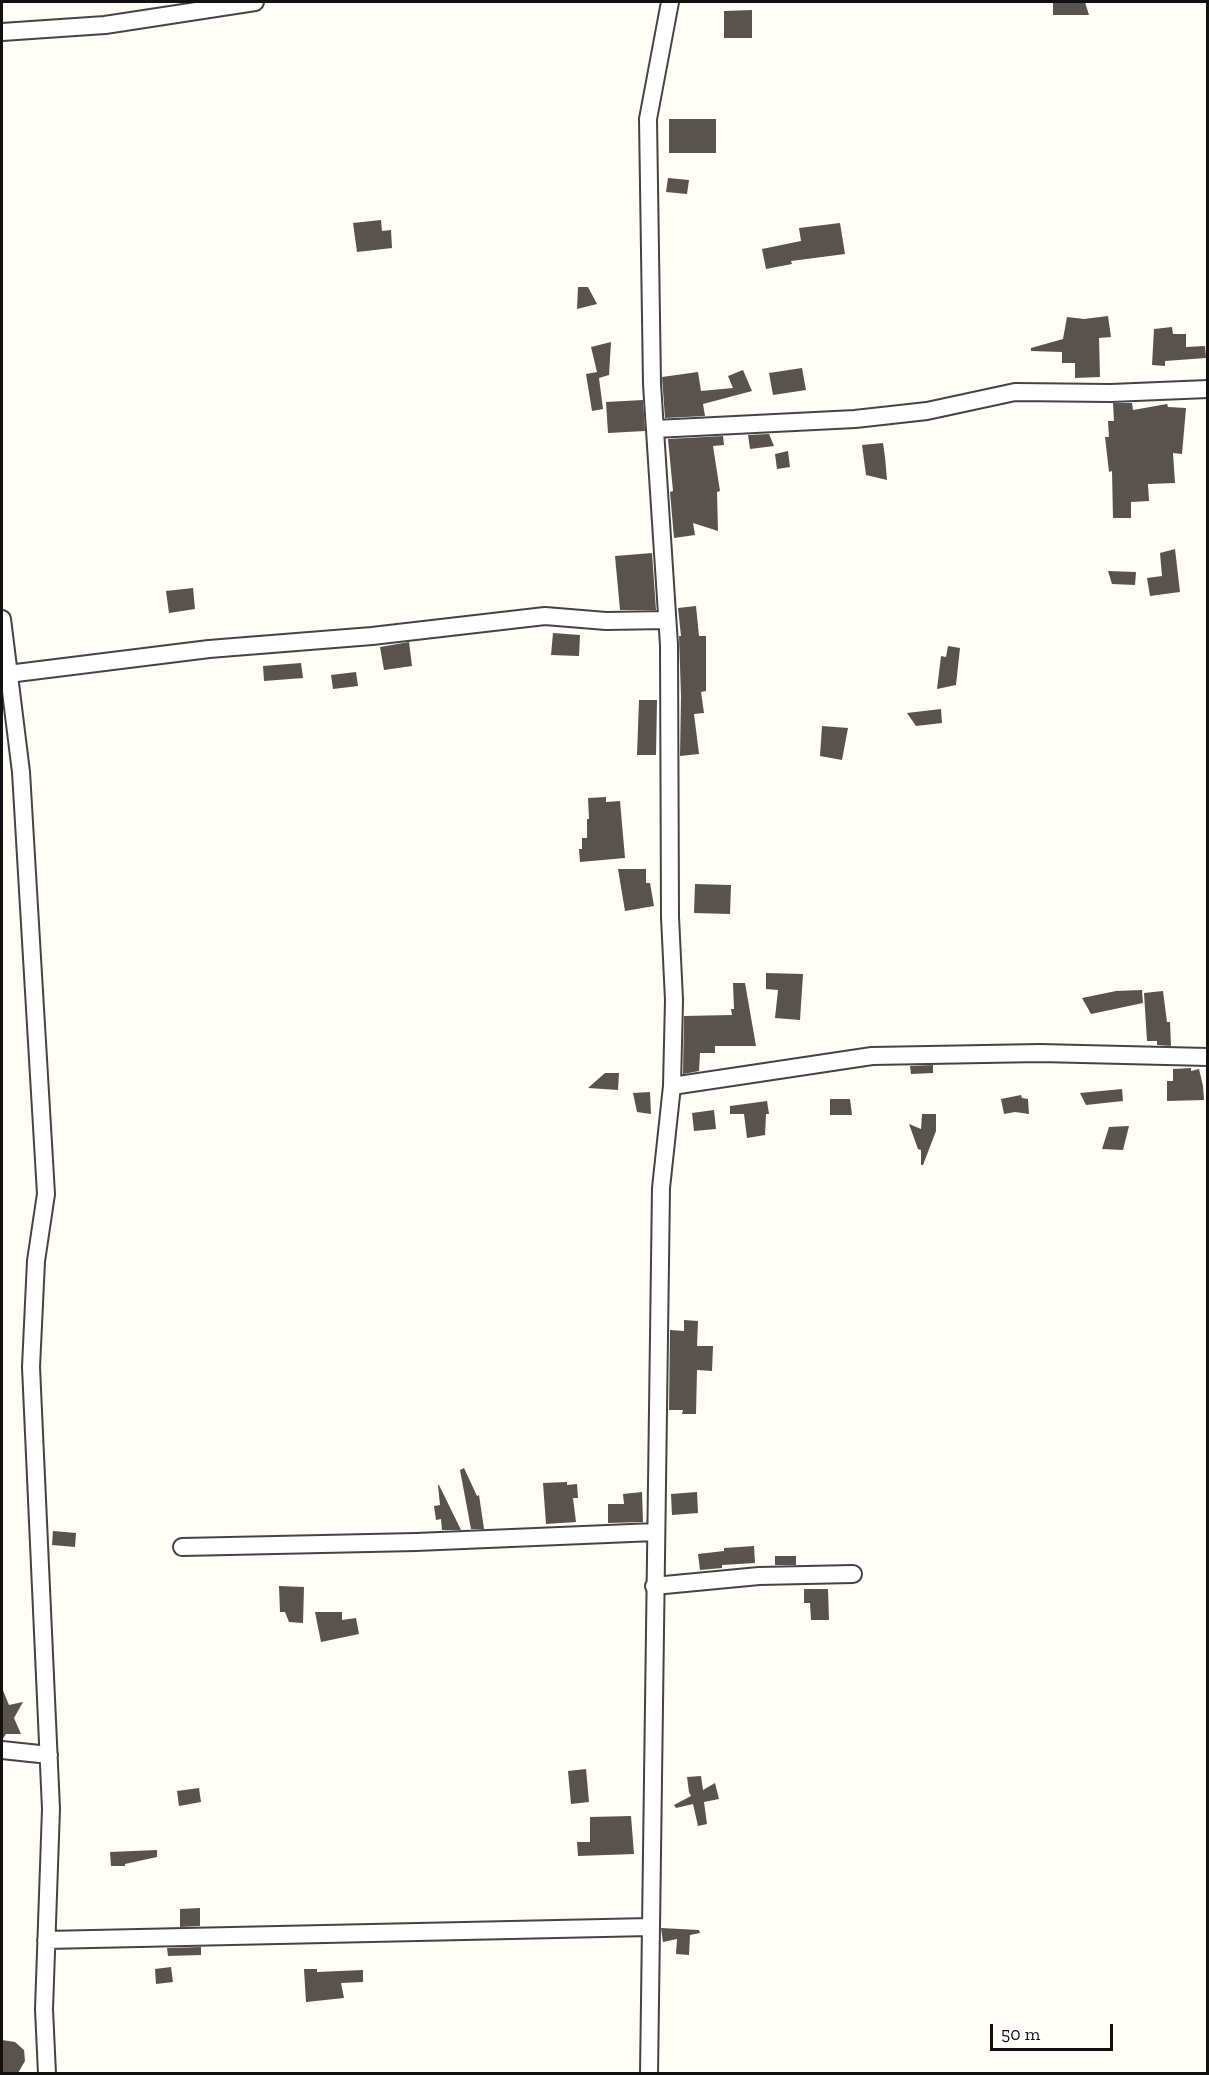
<!DOCTYPE html>
<style>
body{margin:0}
#map{position:relative;width:1209px;height:2075px;overflow:hidden;background:#fffdf5;font-family:"Zilla Slab",serif}
canvas{display:block}
.frame{position:absolute;inset:0;border:3px solid #111;pointer-events:none}
.scale{position:absolute;left:990px;top:2024px;width:123px;height:27px;box-sizing:border-box;border:3px solid #111;border-top:0;padding-left:8px;font-size:18px;line-height:21px;white-space:nowrap;color:#111;-webkit-text-stroke:4px #fff;paint-order:stroke}
</style>
<div id="map">
<canvas width="1209" height="2075"></canvas>
<div class="frame"></div>
<div class="scale">50 m</div>
</div>
<script>
const ctx = document.querySelector('canvas').getContext('2d');
ctx.lineJoin = 'round';
function paint(path, color) {
  ctx.fillStyle = color;
  ctx.fill(path, 'evenodd');
}
function shape(rows) {
  const path = new Path2D();
  for (const r of rows) {
    path.moveTo(r[0], r[1]);
    for (let i = 2; i < r.length; i += 2) path.lineTo(r[i], r[i + 1]);
  }
  return path;
}
function stroke(path, color, width, dash) {
  ctx.strokeStyle = color;
  ctx.lineWidth = width;
  ctx.lineCap = dash ? 'butt' : 'round';
  ctx.setLineDash(dash || []);
  ctx.stroke(path);
}
const building = shape([
 [1053,2,1085,2,1089,15,1053,15],
 [752,10,752,38,724,38,724,11],
 [669,119,716,119,716,153,669,153],
 [668,178,689,180,687,194,666,192],
 [381,220,382,231,391,230,392,248,357,252,353,223],
 [840,223,845,254,791,261,792,264,766,269,762,249,801,241,799,228],
 [578,287,588,287,597,304,577,309],
 [1108,316,1111,337,1099,338,1100,377,1075,378,1075,363,1062,363,1062,352,1031,351,1031,348,1063,339,1067,317,1084,319],
 [1172,327,1173,334,1186,334,1186,347,1205,346,1206,358,1165,361,1165,366,1152,365,1154,329],
 [611,342,609,375,599,378,603,409,592,411,586,374,597,372,591,347],
 [802,368,806,390,773,395,769,373],
 [743,370,752,391,703,404,705,416,665,418,662,377,698,372,701,391,733,388,728,376],
 [643,400,645,431,608,433,606,402],
 [1113,403,1132,403,1133,410,1167,404,1168,407,1186,408,1182,454,1173,453,1175,483,1148,484,1149,501,1131,502,1131,518,1113,518,1112,471,1109,472,1105,437,1109,437,1108,421,1114,421],
 [769,434,774,446,750,449,748,435],
 [723,436,724,445,713,446,720,491,717,492,718,531,693,523,695,535,674,538,670,492,673,491,668,439],
 [883,443,885,457,887,480,866,475,862,445],
 [788,451,790,467,777,469,775,454],
 [1175,549,1180,592,1150,596,1147,578,1162,576,1160,553],
 [652,553,656,610,620,610,615,556],
 [1108,571,1136,572,1135,585,1112,584],
 [193,588,195,609,169,613,166,591],
 [696,606,699,636,706,636,706,691,701,692,704,713,694,714,699,754,680,756,681,696,679,636,681,636,678,608],
 [553,633,580,635,579,656,551,655],
 [409,642,412,666,384,670,380,647],
 [948,646,960,648,956,685,937,689,941,656,946,657],
 [301,663,303,678,264,681,263,666],
 [356,672,358,686,333,689,331,675],
 [639,700,657,700,656,755,637,755],
 [941,709,942,723,916,726,907,713],
 [822,726,848,728,842,760,820,756],
 [606,797,606,802,620,801,625,858,580,862,579,849,582,849,582,838,587,838,587,819,589,819,588,798],
 [618,869,646,869,646,883,650,883,654,906,625,911],
 [695,884,731,885,730,914,694,913],
 [766,973,803,974,800,1020,775,1018,778,990,766,989],
 [733,983,745,983,756,1046,715,1046,715,1053,700,1053,699,1071,683,1074,684,1016,732,1015,731,1009,734,1009],
 [1142,990,1143,1003,1091,1014,1082,998,1116,991],
 [1163,991,1167,1022,1170,1022,1171,1046,1157,1045,1157,1041,1147,1041,1144,993],
 [933,1065,933,1073,911,1074,910,1066],
 [1191,1068,1191,1071,1199,1069,1203,1086,1204,1100,1167,1101,1167,1081,1173,1081,1173,1069],
 [605,1073,619,1073,618,1090,588,1088],
 [1122,1089,1123,1101,1086,1105,1080,1093],
 [650,1092,651,1114,637,1112,633,1093],
 [1021,1095,1022,1098,1028,1099,1029,1114,1015,1112,1004,1114,1001,1099],
 [830,1099,850,1099,852,1115,830,1115],
 [767,1101,769,1114,766,1114,765,1135,747,1138,744,1114,730,1114,730,1106],
 [714,1110,716,1129,694,1131,692,1113],
 [922,1114,936,1114,936,1131,923,1165,921,1165,921,1150,918,1149,909,1124,921,1129],
 [1129,1126,1123,1150,1102,1149,1109,1127],
 [684,1320,698,1321,697,1346,713,1346,712,1371,697,1370,696,1414,682,1414,683,1410,669,1410,670,1330,684,1331],
 [464,1468,477,1496,479,1495,484,1529,471,1529,460,1470],
 [567,1482,567,1485,577,1484,578,1498,573,1498,576,1522,546,1524,543,1483],
 [438,1485,439,1485,461,1530,442,1530,441,1519,436,1520,434,1506,440,1505],
 [642,1492,643,1522,608,1523,608,1504,624,1504,623,1494],
 [697,1492,698,1513,672,1515,671,1494],
 [53,1531,76,1533,75,1547,52,1545],
 [754,1546,755,1563,722,1565,722,1568,700,1570,698,1554,724,1551,724,1548],
 [775,1556,796,1556,796,1565,775,1565],
 [279,1586,304,1587,303,1623,289,1622,285,1612,280,1612],
 [804,1589,828,1589,829,1620,811,1620,810,1603,804,1603],
 [315,1612,342,1612,342,1620,356,1618,359,1634,321,1642],
 [2,1688,9,1705,23,1702,14,1718,21,1734,6,1734,2,1740],
 [586,1769,589,1802,571,1804,568,1771],
 [701,1776,703,1790,715,1783,719,1799,704,1802,707,1824,698,1826,693,1804,676,1808,674,1805,691,1796,689,1792,687,1777],
 [199,1788,201,1802,179,1806,177,1791],
 [631,1816,634,1854,578,1856,577,1842,590,1842,590,1817],
 [157,1850,157,1857,125,1864,125,1866,111,1866,110,1852],
 [200,1908,200,1926,180,1927,180,1909],
 [661,1928,699,1930,700,1933,690,1935,689,1955,676,1954,677,1939,663,1942],
 [201,1947,201,1955,168,1956,167,1948],
 [171,1967,173,1982,156,1984,155,1969],
 [304,1969,317,1969,317,1972,363,1970,363,1982,341,1983,344,1998,306,2002],
 [2,2040,15,2042,24,2050,25,2061,18,2073,2,2073]
]);
const minor = shape([
 [2,32,105,25,255,2],
 [655,429,855,419,927,411,1015,392,1111,393,1208,389],
 [2,619,21,772,46,1194,36,1261,31,1367,51,1809,44,2009,47,2074],
 [8,674,209,649,372,636,545,616,606,621,667,620],
 [672,1086,872,1056,1040,1053,1208,1057],
 [182,1547,416,1542,655,1532],
 [654,1586,759,1576,853,1574],
 [2,1750,49,1755],
 [46,1940,650,1927],
 [649,2074,661,1188,672,1086,674,1000,670,917,669,645,652,384,648,119,670,2]
]);
paint(building, '#5a524d');
stroke(minor, '#444', 20);
stroke(minor, '#fff', 16);
</script>
